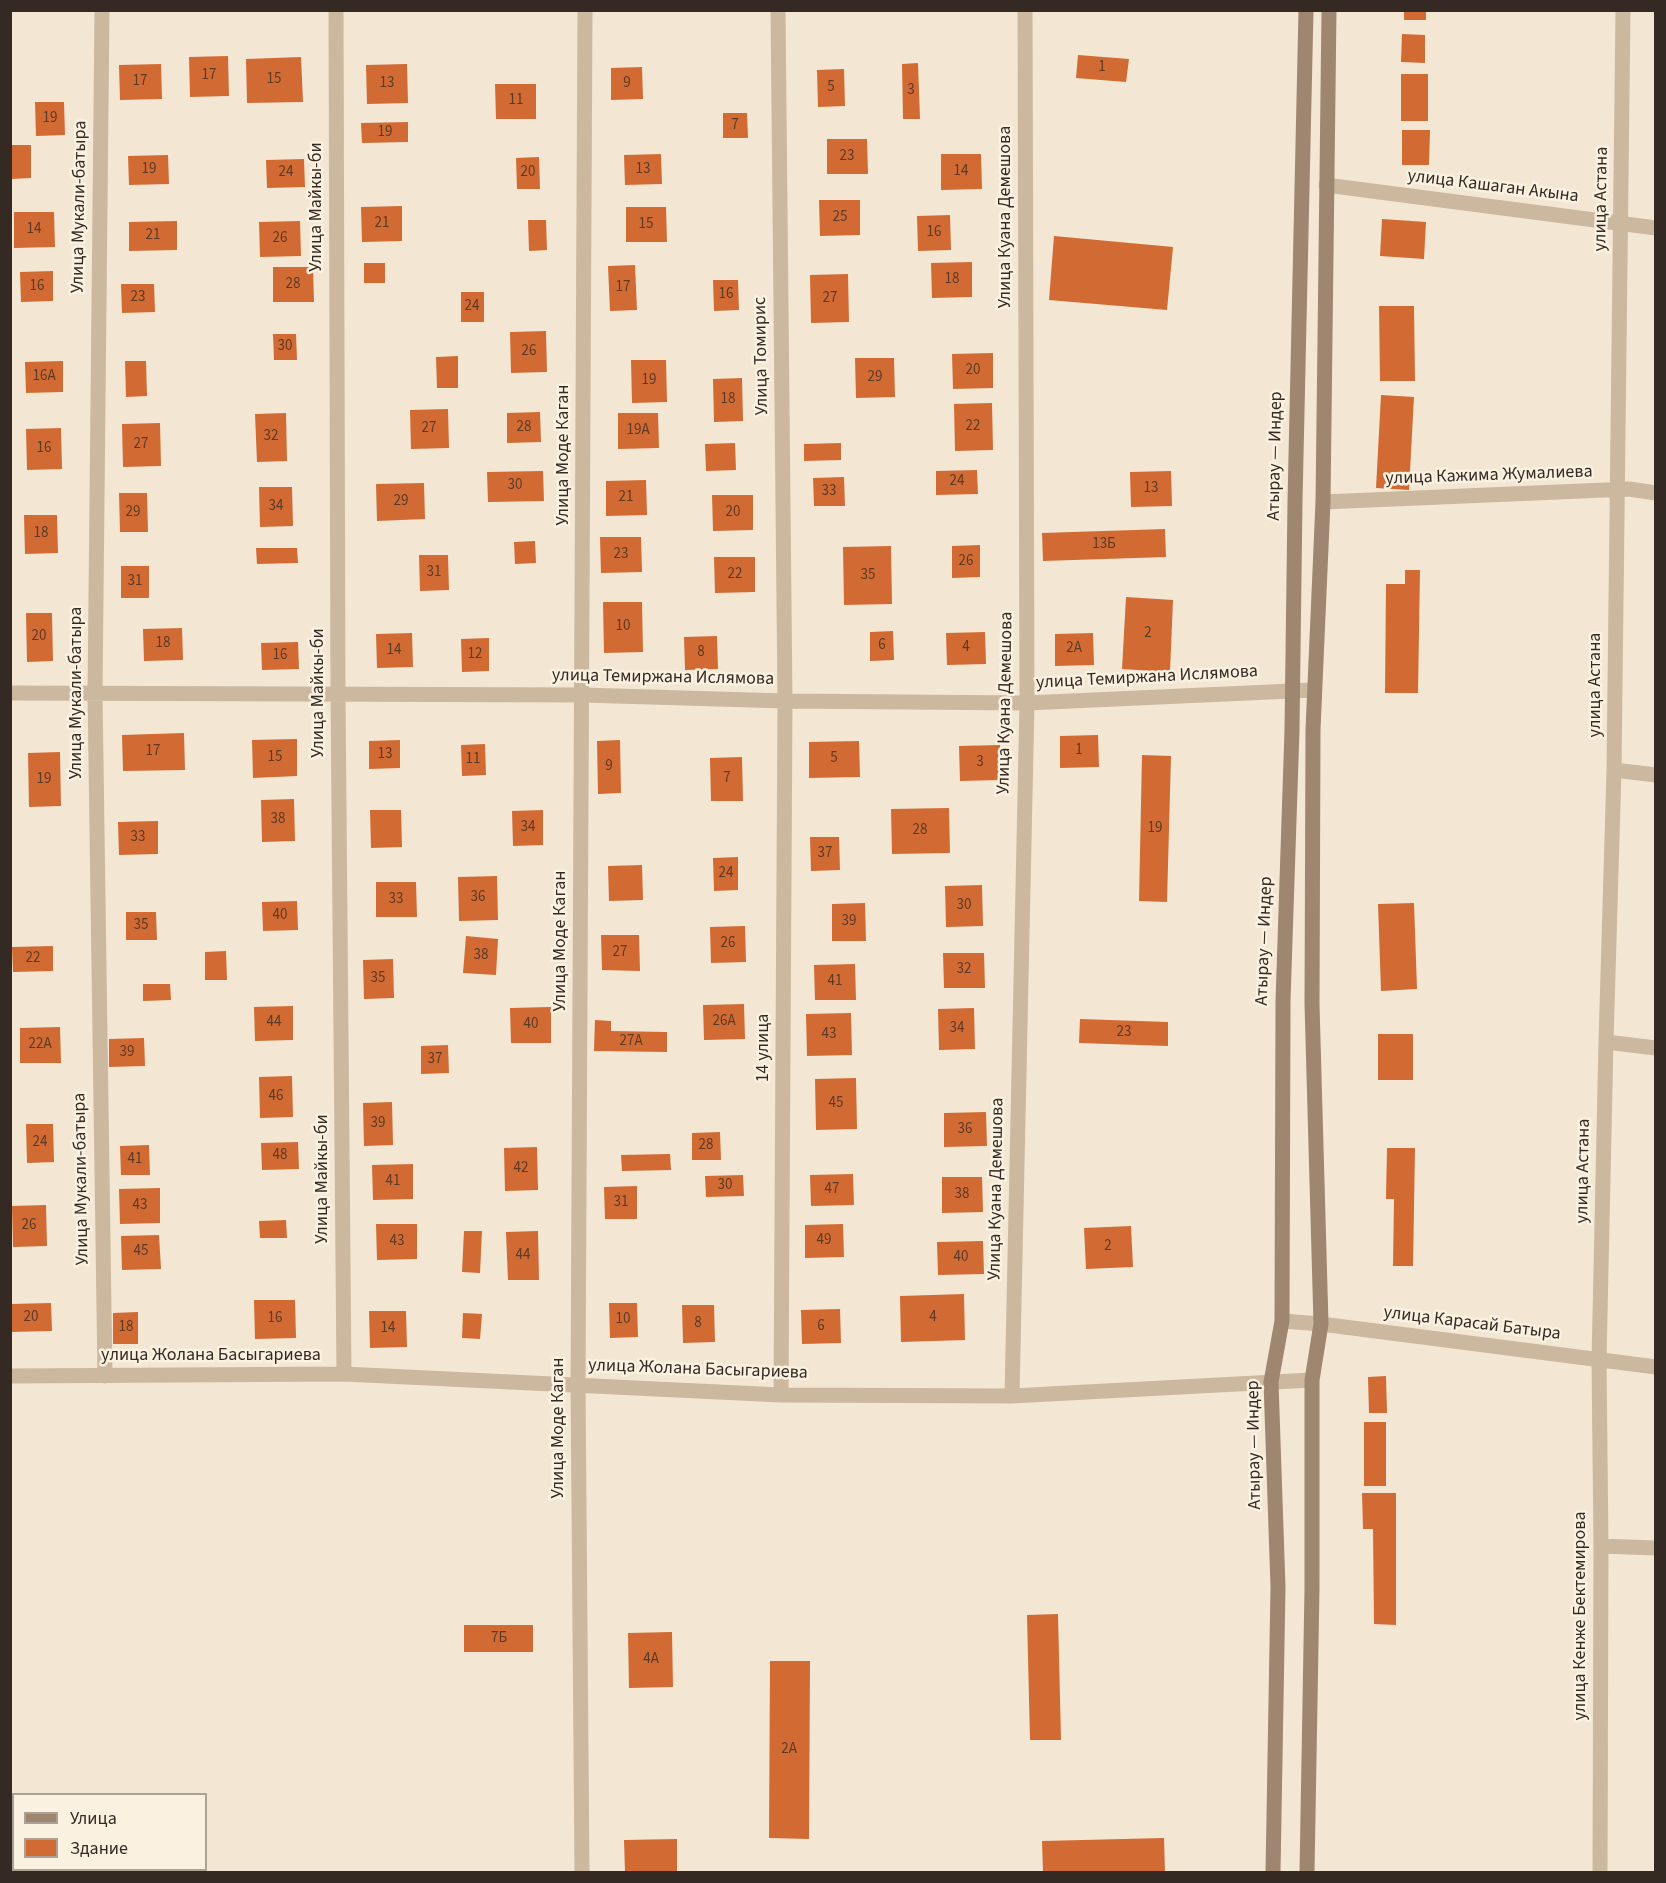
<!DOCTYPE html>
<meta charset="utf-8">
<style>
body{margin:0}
#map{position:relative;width:1666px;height:1883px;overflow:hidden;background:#f3e7d4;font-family:"Source Sans 3",sans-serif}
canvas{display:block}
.frame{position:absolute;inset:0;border:12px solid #342a23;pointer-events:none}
.legend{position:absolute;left:12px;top:1793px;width:195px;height:78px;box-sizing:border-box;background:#faf1e0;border:2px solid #aba194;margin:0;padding:8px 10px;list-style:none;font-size:18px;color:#342a23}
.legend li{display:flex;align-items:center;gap:12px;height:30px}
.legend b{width:30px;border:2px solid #aba194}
</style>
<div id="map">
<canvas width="1666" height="1883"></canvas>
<div class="frame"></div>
<ul class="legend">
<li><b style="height:8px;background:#9f8671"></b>Улица</li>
<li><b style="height:16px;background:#d26a33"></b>Здание</li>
</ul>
</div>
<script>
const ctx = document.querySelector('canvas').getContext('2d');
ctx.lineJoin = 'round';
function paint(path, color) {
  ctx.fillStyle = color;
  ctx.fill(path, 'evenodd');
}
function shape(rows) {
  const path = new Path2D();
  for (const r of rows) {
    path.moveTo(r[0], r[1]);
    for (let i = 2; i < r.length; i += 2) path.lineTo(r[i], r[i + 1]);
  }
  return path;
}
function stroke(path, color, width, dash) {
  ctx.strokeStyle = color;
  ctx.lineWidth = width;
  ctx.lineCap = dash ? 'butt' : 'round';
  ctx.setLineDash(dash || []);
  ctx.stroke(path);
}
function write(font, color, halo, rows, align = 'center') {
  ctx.font = font + ' "Source Sans 3",sans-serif';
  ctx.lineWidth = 5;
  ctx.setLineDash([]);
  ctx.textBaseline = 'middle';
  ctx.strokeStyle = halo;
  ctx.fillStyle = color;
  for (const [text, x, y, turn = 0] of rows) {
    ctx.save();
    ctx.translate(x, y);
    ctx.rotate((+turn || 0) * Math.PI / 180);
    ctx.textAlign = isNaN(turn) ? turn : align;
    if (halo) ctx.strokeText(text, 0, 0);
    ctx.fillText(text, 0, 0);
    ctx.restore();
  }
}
const building = shape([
 [1404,10,1426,10,1426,20,1404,20],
 [1402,34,1425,35,1425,63,1401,62],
 [1078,55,1129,59,1126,82,1076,78],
 [228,56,229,96,190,97,189,57],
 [301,57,303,102,247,103,246,59],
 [918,63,920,119,903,119,902,64],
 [161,64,162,99,120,100,119,65],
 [407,64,408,103,367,104,366,65],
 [642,67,643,99,611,100,611,68],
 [844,69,845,106,818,107,817,70],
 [1401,74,1428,74,1428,121,1401,121],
 [495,84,536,84,536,119,496,119],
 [35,102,64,102,65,135,36,136],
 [723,113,747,113,748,138,723,138],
 [408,122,408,142,362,143,361,123],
 [1402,130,1430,130,1429,165,1402,165],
 [827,139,867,139,868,174,827,174],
 [10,145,31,145,31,178,10,179],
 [661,154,662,184,625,185,624,155],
 [941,154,981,154,982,189,941,190],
 [168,155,169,184,129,185,128,156],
 [539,157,540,189,517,189,516,158],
 [304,159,305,187,267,188,266,160],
 [819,200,860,200,860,235,820,236],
 [402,206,402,241,362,242,361,207],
 [626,207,666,207,667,242,626,242],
 [14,212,54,212,55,247,14,248],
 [950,215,951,250,918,251,917,216],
 [1382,219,1426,222,1424,259,1380,256],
 [528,220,546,220,547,250,529,251],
 [177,221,177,250,129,251,129,222],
 [300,221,301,256,260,257,259,222],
 [1054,236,1173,247,1167,310,1049,300],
 [972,262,972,297,932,298,931,263],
 [364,263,385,263,385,283,364,283],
 [635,265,637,310,610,311,608,266],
 [273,267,313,267,314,302,273,302],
 [53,271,53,301,21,302,20,272],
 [848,274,849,322,811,323,810,275],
 [713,280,738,280,739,310,714,311],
 [121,284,154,284,155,312,122,313],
 [461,292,484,292,484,322,461,322],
 [1379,306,1414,306,1415,381,1380,381],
 [546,331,547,372,511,373,510,332],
 [273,334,296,334,297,360,274,360],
 [993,353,993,388,953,389,952,354],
 [458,356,458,388,437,388,436,357],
 [855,358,894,358,895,397,856,398],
 [631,360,666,360,667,402,632,403],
 [63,361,63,392,26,393,25,362],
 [125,361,146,361,147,396,126,397],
 [742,378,743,421,714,422,713,379],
 [1381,395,1414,397,1409,490,1376,488],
 [992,403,993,450,955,451,954,404],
 [448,409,449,448,411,449,410,410],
 [540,412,541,442,507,443,507,413],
 [286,413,287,461,257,462,255,414],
 [618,413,658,413,659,448,618,449],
 [160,423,161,466,123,467,122,424],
 [61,428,62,469,27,470,26,429],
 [735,443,736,470,706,471,705,444],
 [841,443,841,460,804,461,804,444],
 [977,470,978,494,936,495,936,471],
 [543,471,544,501,488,502,487,472],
 [1171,471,1172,506,1131,507,1130,472],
 [844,477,845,506,814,506,813,478],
 [646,480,647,515,606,516,606,481],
 [424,483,425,519,377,521,376,484],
 [259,487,292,487,293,526,260,527],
 [119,493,147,493,148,532,120,532],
 [712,495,753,495,753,530,713,531],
 [24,515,57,515,58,553,25,554],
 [1165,529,1166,557,1043,561,1042,533],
 [600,537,641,537,642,572,601,573],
 [535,541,536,563,515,564,514,542],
 [980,545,980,577,952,578,952,546],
 [891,546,892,604,844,605,843,547],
 [256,548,297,548,298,563,257,564],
 [419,555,448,555,449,590,420,591],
 [714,557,755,557,755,592,715,593],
 [121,566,149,566,149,598,121,598],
 [1405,570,1420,570,1418,693,1385,693,1386,584,1405,584],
 [1126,597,1173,600,1170,672,1122,669],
 [603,602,642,602,643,652,604,653],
 [26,613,52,613,53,661,27,662],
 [182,628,183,660,144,661,143,629],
 [893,631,894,660,870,661,870,632],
 [985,632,986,664,947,665,946,633],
 [412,633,413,667,377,668,376,634],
 [1093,633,1094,665,1055,666,1055,634],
 [717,636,718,669,685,670,684,637],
 [489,638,489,671,462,672,461,639],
 [298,642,299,669,262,670,261,643],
 [184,733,185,770,123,771,122,735],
 [1098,735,1099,767,1060,768,1060,736],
 [297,739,297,776,253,778,252,740],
 [400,740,400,768,369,769,369,741],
 [620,740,621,793,598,794,597,741],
 [859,741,860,777,809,778,809,742],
 [485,744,486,775,462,776,461,745],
 [1000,745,1000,780,960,781,959,746],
 [60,752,61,806,29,807,28,753],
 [1142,755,1171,756,1167,902,1139,901],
 [742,757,743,801,711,801,710,758],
 [294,799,295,841,262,842,261,800],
 [949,808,950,853,892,854,891,809],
 [370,810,401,810,402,847,371,848],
 [543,810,543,845,513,846,512,811],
 [158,821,158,854,119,855,118,822],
 [810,837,839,837,840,870,811,871],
 [738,857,738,890,714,891,713,858],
 [642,865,643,900,609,901,608,866],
 [497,876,498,920,459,921,458,877],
 [376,882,416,882,417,917,376,917],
 [982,885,983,926,946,927,945,886],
 [297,901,298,930,263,931,262,902],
 [865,903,866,941,832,941,832,904],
 [1414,903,1417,989,1381,991,1378,904],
 [126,912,156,912,157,940,126,940],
 [745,926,746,962,711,963,710,927],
 [601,935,639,935,640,971,602,970],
 [466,936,498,939,496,975,463,973],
 [53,946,53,971,13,972,12,947],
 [226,951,227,980,205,980,205,952],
 [943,953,984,953,985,988,944,988],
 [393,959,394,998,364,999,363,960],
 [855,964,856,1000,815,1000,814,965],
 [143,984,170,984,171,1000,143,1001],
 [744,1004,745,1039,704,1040,703,1005],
 [293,1006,293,1040,255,1041,254,1007],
 [551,1007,551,1043,511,1043,510,1008],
 [974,1008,975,1049,939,1050,938,1009],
 [851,1013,852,1055,807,1056,806,1014],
 [1080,1019,1168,1022,1168,1046,1079,1043],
 [595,1020,611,1021,611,1031,667,1032,667,1052,594,1051],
 [60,1027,61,1063,20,1063,20,1028],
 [1378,1034,1413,1034,1413,1080,1378,1080],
 [144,1038,145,1066,109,1067,109,1039],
 [448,1045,449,1073,421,1074,421,1046],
 [292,1076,293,1117,260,1118,259,1077],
 [856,1078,857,1129,816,1130,815,1079],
 [392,1102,393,1145,364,1146,363,1103],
 [986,1112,987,1146,944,1147,944,1113],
 [26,1124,53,1124,54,1162,27,1163],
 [720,1132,721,1160,692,1160,692,1133],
 [298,1142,299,1169,262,1170,261,1143],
 [149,1145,150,1175,121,1175,120,1146],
 [537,1147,538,1190,505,1191,504,1148],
 [1387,1148,1415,1148,1413,1266,1393,1266,1394,1199,1386,1199],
 [670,1154,671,1170,622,1171,621,1155],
 [413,1164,413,1199,373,1200,372,1165],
 [853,1174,854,1205,811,1206,810,1175],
 [743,1175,744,1196,706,1197,705,1176],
 [942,1177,982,1177,983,1212,942,1213],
 [637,1186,637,1219,605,1219,604,1187],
 [160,1188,160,1223,120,1224,119,1189],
 [46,1205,47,1246,13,1247,12,1206],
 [286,1220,287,1238,260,1238,259,1221],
 [376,1224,417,1224,417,1259,377,1260],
 [843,1224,844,1257,805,1258,805,1225],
 [1131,1226,1133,1267,1086,1269,1084,1228],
 [464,1231,482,1231,480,1273,462,1272],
 [538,1231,539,1280,508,1280,506,1232],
 [159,1235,161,1269,122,1270,121,1236],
 [983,1241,984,1274,938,1275,937,1242],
 [964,1294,965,1340,901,1342,900,1296],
 [254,1300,295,1300,296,1338,255,1339],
 [51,1303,52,1331,10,1332,10,1304],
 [609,1303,637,1303,638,1337,610,1338],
 [682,1305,714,1305,715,1342,683,1343],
 [840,1309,841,1343,802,1344,801,1310],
 [369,1311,406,1311,407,1347,370,1348],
 [138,1312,138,1344,113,1344,113,1313],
 [463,1313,482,1314,480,1339,462,1338],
 [1386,1376,1387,1413,1369,1413,1368,1377],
 [1364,1422,1386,1422,1386,1486,1364,1486],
 [1362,1493,1396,1493,1396,1625,1374,1624,1373,1529,1363,1529],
 [1058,1614,1061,1740,1030,1740,1027,1615],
 [464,1625,533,1625,533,1652,464,1652],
 [672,1632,673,1687,629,1688,628,1633],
 [770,1661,810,1661,809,1839,769,1838],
 [1164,1838,1165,1872,1043,1872,1042,1841],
 [677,1839,677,1872,625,1872,624,1840]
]);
const minor = shape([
 [102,10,95,694,105,1376],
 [336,10,338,695,344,1374],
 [778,10,785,701,781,1395],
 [1326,185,1656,228],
 [1323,502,1629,489,1656,493],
 [10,693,582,695,785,701,1027,703,1314,690],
 [1614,770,1656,775],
 [1606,1042,1656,1048],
 [1282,1321,1321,1324,1656,1367],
 [10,1376,344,1374,781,1395,1012,1396,1312,1380],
 [1012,1396,1027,703,1025,10],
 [1601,1546,1656,1548],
 [582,1872,578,1385,585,10],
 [1600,1872,1601,1546,1599,1360,1606,1042,1614,770,1623,10]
]);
const secondary = shape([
 [1273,1872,1278,1587,1271,1382,1282,1321,1283,1001,1292,730,1295,501,1306,10],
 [1307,1872,1312,1588,1312,1380,1321,1324,1312,1004,1313,730,1323,502,1329,10]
]);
const numberNames = [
 ["1",1102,68],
 ["17",209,76],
 ["15",274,80],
 ["17",140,82],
 ["13",387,84],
 ["9",627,84],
 ["5",831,88],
 ["3",911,91],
 ["11",516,101],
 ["19",50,119],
 ["7",735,126],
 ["19",385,133],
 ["23",847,157],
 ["19",149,170],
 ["13",643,170],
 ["14",961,172],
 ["24",286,173],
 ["20",528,173],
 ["25",840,218],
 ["21",382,224],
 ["15",646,225],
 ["14",34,230],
 ["16",934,233],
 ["21",153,236],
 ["26",280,239],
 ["18",952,280],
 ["28",293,285],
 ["16",37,287],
 ["17",623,288],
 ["16",726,295],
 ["23",138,298],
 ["27",830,299],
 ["24",472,307],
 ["30",285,347],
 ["26",529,352],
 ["20",973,371],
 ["16А",44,377],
 ["29",875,378],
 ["19",649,381],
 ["18",728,400],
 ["22",973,427],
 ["28",524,428],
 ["27",429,429],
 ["19А",638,431],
 ["32",271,437],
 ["27",141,445],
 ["16",44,449],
 ["24",957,482],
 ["30",515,486],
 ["13",1151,489],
 ["33",829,492],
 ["21",626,498],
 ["29",401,502],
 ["34",276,507],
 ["29",133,513],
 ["20",733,513],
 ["18",41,534],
 ["13Б",1104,545],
 ["23",621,555],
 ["26",966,562],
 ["31",434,573],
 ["22",735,575],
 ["35",868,576],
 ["31",135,582],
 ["10",623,627],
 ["2",1148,634],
 ["20",39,637],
 ["18",163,644],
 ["6",882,646],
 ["4",966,648],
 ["2А",1074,649],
 ["14",394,651],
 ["8",701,653],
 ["12",475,655],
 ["16",280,656],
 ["1",1079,751],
 ["17",153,752],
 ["13",385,755],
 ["15",275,758],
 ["5",834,759],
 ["11",473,760],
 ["3",980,763],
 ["9",609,767],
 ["7",727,779],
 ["19",44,780],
 ["38",278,820],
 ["34",528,828],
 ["19",1155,829],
 ["28",920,831],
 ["33",138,838],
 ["37",825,854],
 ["24",726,874],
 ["36",478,898],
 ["33",396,900],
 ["30",964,906],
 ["40",280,916],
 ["39",849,922],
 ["35",141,926],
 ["26",728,944],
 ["27",620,953],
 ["38",481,956],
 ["22",33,959],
 ["32",964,970],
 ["35",378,979],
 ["41",835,982],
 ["26А",724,1022],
 ["44",274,1023],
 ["40",531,1025],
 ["34",957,1029],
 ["23",1124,1033],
 ["43",829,1035],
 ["27А",631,1042],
 ["22А",40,1045],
 ["39",127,1053],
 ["37",435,1060],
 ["46",276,1097],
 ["45",836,1104],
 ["39",378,1124],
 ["36",965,1130],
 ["24",40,1143],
 ["28",706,1146],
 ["48",280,1156],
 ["41",135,1160],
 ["42",521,1169],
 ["41",393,1182],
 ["30",725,1186],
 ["47",832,1190],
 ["38",962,1195],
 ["31",621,1203],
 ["43",140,1206],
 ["26",29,1226],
 ["49",824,1241],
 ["43",397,1242],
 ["2",1108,1247],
 ["45",141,1252],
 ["44",523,1256],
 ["40",961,1258],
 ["20",31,1318],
 ["4",933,1318],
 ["16",275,1319],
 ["10",623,1320],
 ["8",698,1324],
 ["6",821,1327],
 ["18",126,1328],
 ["14",388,1329],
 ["7Б",499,1639],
 ["4А",651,1660],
 ["2А",789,1750]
];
const streetNames = [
 ["улица Кашаган Акына",1493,187,7],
 ["улица Астана",1602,199,-89],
 ["Улица Мукали-батыра",80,207,-89],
 ["Улица Майкы-би",317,207,-90],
 ["Улица Куана Демешова",1006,217,-90],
 ["Улица Томирис",762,356,-91],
 ["Улица Моде Каган",564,455,-90],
 ["Атырау — Индер",1276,456,-89],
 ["улица Кажима Жумалиева",1489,476,-2],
 ["улица Темиржана Ислямова",663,678,1],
 ["улица Темиржана Ислямова",1147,678,-3],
 ["улица Астана",1596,685,-90],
 ["Улица Мукали-батыра",77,693,-90],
 ["Улица Майкы-би",319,693,-90],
 ["Улица Куана Демешова",1006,703,-89],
 ["Улица Моде Каган",561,941,-90],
 ["Атырау — Индер",1265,941,-88],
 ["14 улица",764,1048,-90],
 ["улица Астана",1584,1171,-89],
 ["Улица Мукали-батыра",82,1179,-91],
 ["Улица Майкы-би",323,1179,-90],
 ["Улица Куана Демешова",997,1189,-89],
 ["улица Карасай Батыра",1472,1324,7],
 ["улица Жолана Басыгариева",211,1356],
 ["улица Жолана Басыгариева",698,1370,2],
 ["Улица Моде Каган",559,1428,-90],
 ["Атырау — Индер",1255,1445,-91],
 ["улица Кенже Бектемирова",1581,1616,-90]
];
paint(building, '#d26a33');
stroke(minor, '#cbb89f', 15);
stroke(secondary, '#9f8671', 15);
write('15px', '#5c3a27', null, numberNames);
write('18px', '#342a23', '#faf1e0', streetNames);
</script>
